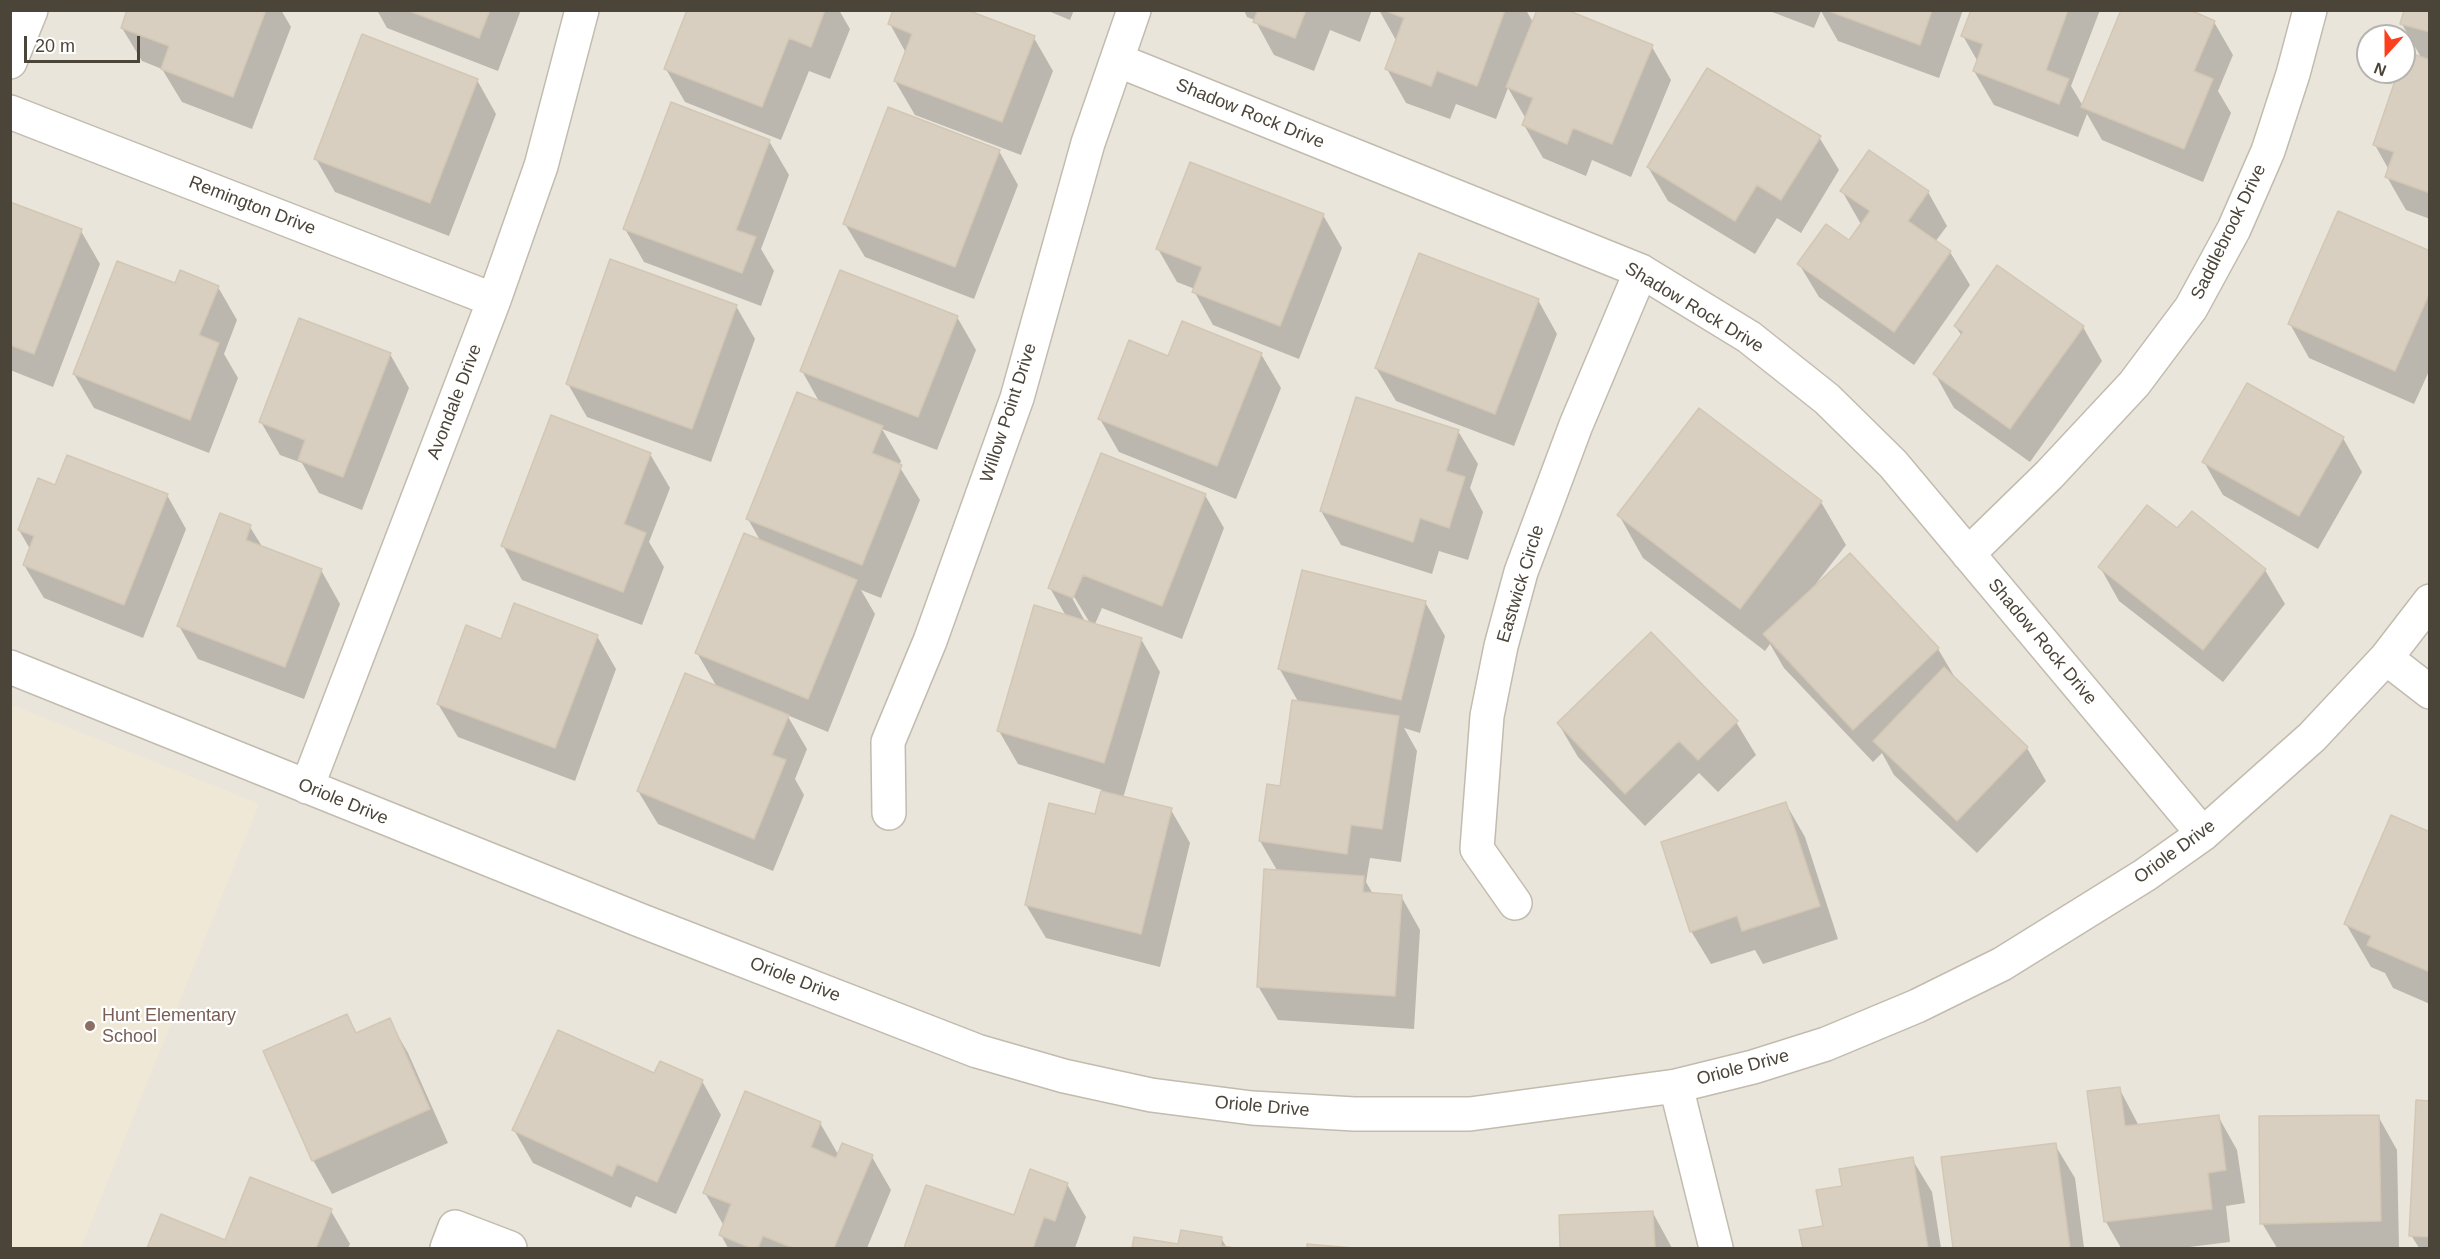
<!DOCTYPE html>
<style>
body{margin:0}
#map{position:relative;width:2440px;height:1259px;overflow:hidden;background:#f6f3ec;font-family:Arial,sans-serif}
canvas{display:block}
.frame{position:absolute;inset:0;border:12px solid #4b4439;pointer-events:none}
.north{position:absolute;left:2356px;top:24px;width:60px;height:60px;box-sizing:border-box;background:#fff;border:2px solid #b7b4b0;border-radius:50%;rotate:201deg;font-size:16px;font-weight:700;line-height:24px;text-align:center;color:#4b4439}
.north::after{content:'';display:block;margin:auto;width:21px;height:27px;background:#fc3f1d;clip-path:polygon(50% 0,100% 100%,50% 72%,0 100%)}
.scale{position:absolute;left:24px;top:36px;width:116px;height:27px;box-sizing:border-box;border:3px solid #4b4439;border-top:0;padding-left:8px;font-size:18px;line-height:21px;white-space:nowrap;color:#4b4439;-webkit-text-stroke:4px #fff;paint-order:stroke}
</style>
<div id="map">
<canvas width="2440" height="1259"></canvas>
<div class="frame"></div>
<div class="north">N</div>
<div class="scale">20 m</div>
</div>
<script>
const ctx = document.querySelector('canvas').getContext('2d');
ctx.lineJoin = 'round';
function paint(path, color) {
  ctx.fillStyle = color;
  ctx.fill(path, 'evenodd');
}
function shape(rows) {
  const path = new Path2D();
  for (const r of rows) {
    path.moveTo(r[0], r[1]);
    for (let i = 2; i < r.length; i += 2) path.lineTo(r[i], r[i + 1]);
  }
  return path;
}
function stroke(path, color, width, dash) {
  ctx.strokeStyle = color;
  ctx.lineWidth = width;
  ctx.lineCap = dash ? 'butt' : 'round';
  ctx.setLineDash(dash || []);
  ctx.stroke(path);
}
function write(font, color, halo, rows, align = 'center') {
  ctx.font = font + ' Arial,sans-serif';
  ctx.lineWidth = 4.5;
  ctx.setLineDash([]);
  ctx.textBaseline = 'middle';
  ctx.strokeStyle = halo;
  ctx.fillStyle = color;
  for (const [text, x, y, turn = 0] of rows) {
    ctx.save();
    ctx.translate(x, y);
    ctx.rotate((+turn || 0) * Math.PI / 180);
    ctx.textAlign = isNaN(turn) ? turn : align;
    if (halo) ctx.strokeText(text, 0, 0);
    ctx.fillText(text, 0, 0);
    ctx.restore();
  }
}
const residential = shape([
 [11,11,2429,11,2429,1248,11,1248],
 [2368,36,2404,36,2404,72,2368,72]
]);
const education = shape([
 [11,705,259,804,81,1248,11,1248]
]);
const shadow = shape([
 [129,10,281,10,291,27,252,129,182,102,162,69,142,61,122,28],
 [377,10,521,10,498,71,387,28],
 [689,10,839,10,850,29,830,79,809,71,781,140,685,102,666,69],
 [1046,10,1074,10,1070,20],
 [1244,10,1372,10,1360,42,1330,30,1314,71,1274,55,1255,20,1247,17],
 [1379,10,1526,10,1534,24,1652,47,1671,80,1631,177,1592,160,1586,176,1543,158,1524,125,1526,119,1508,88,1496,119,1456,104,1450,119,1406,103,1387,69,1397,42],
 [1767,10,1963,10,1939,78,1838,41,1821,11,1814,28],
 [1973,10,2100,10,2071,86,2083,106,2214,22,2233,55,2218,91,2231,113,2203,182,2102,140,2087,114,2078,137,1994,105,1974,71,1978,62,1963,36],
 [2430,10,2430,219,2406,210,2387,177,2389,170,2375,145,2400,72,2404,72,2406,53,2422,59,2402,24],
 [890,24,1034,38,1053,71,1021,155,915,115,895,81,906,53],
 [477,80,496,114,449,236,335,192,316,159],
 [1819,137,1839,170,1801,233,1777,218,1755,254,1668,201,1648,167],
 [769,141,789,175,761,249,774,271,761,306,644,262,625,229],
 [999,151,1018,185,974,299,865,257,845,224],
 [1842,191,1928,192,1947,226,1935,242,1950,252,1970,285,1914,365,1819,297,1799,264,1850,243,1862,226],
 [10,204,81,231,100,264,53,387,10,370],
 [1323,215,1342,248,1299,359,1213,325,1194,291,1195,289,1177,282,1158,249],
 [2430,253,2430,369,2414,404,2309,358,2290,324],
 [176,285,218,287,237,320,224,354,238,378,209,453,94,408,74,374],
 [1538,300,1557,334,1514,446,1396,401,1376,368],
 [736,306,755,339,711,462,587,417,568,384],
 [957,317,976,350,937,450,882,429,901,461,899,466,920,500,881,598,861,590,875,614,828,732,787,715,807,749,795,779,804,795,773,871,658,824,638,791,717,687,697,653,761,542,748,519,820,403,802,371],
 [1955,326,2083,327,2102,361,2030,462,1954,408,1935,374,1962,336],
 [390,354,409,388,362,510,319,493,302,463,280,455,261,422],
 [1261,354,1281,388,1236,499,1119,452,1100,419,1169,358],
 [1458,431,1478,464,1470,488,1483,512,1468,560,1439,551,1432,574,1341,545,1321,511],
 [2343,438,2362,472,2318,549,2223,495,2204,462],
 [650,454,670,488,649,542,664,567,642,625,522,580,503,546],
 [55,487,167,495,186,529,143,638,44,598,24,565,30,549,19,530],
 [1205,495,1224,528,1182,639,1102,608,1095,624,1141,639,1160,672,1123,798,1171,810,1190,843,1160,967,1046,938,1026,905,1096,816,1102,790,1018,764,999,731,1066,616,1050,588],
 [1073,595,1090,623,1086,623,1071,596],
 [1821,502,1846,545,1815,585,1816,586,1850,555,1938,649,1957,681,2027,748,2046,781,1977,853,1894,775,1882,753,1873,762,1784,668,1770,644,1765,651,1643,558,1619,515],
 [2192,513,2265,570,2285,604,2223,682,2119,601,2100,567,2178,530],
 [250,527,263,548,321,570,340,604,304,699,198,659,179,626],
 [1425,602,1445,636,1420,733,1404,728,1417,751,1401,862,1370,858,1366,882,1373,894,1401,896,1420,930,1414,1029,1278,1020,1258,986,1278,872,1260,841,1281,788,1299,703,1279,668],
 [597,636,616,669,575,781,458,737,438,704,501,641],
 [1736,722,1756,755,1718,792,1699,773,1645,826,1578,757,1558,723],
 [1786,804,1805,837,1838,939,1763,964,1755,950,1711,964,1691,931],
 [2430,833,2430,1004,2393,988,2385,973,2371,967,2346,924],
 [347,1016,357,1034,389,1020,408,1053,448,1143,332,1194,313,1160],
 [654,1075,702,1081,721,1115,676,1214,636,1196,631,1208,533,1163,514,1130],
 [2119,1088,2139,1126,2218,1116,2237,1150,2245,1203,2226,1206,2230,1242,2181,1248,2121,1248,2106,1222,2089,1092],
 [2430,1103,2430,1248,2419,1248,2411,1235],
 [2378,1116,2397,1150,2399,1248,2277,1248,2262,1223],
 [820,1123,839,1156,872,1157,891,1190,867,1248,728,1248,721,1235,724,1226,705,1193],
 [2055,1145,2075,1178,2084,1248,1954,1248,1942,1159],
 [1912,1159,1932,1192,1941,1248,1804,1248,1801,1231,1825,1227,1844,1187],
 [1067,1184,1086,1217,1075,1248,906,1248,927,1187,1015,1217],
 [331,1211,350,1244,348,1248,148,1248,162,1216,226,1242],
 [1653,1213,1672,1248,1562,1248,1560,1217],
 [1221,1238,1227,1248,1134,1248,1136,1239,1179,1246]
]);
const building = shape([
 [127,10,266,10,233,97,161,69,169,46,121,28,127,10],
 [407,10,490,10,479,38,407,10],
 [687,10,825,10,811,47,789,38,762,107,664,69,687,10],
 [893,10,967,10,1035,36,1002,122,894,81,912,34,888,24,893,10],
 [1258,10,1306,10,1295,38,1253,22,1258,10],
 [1384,10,1505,10,1477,86,1437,71,1431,86,1385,69,1404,18,1384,10],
 [1537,10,1567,10,1653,45,1612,144,1573,128,1567,144,1522,125,1533,98,1506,87,1537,10],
 [1826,10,1932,10,1920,45,1826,10],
 [1971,10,2068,10,2046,70,2069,79,2059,104,1973,71,1983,44,1961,36,1971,10],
 [2121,10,2190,10,2215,21,2194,71,2213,79,2184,149,2081,107,2121,10],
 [2404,10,2430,10,2430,32,2400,24,2404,10],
 [362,34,478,79,430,203,314,159,362,34],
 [2405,51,2430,60,2430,193,2385,177,2394,152,2373,145,2398,72,2404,72,2405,51],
 [1707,68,1821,136,1781,200,1757,185,1735,221,1647,167,1707,68],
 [671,102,770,140,736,230,756,237,742,273,623,229,671,102],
 [888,107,1000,150,955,267,843,224,888,107],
 [1869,150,1929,191,1908,221,1951,251,1894,332,1797,264,1826,224,1849,240,1870,211,1840,191,1869,150],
 [1190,162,1324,214,1280,326,1192,292,1202,267,1156,249,1190,162],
 [10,202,82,229,34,354,10,345,10,202],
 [2338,211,2430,251,2430,292,2395,371,2288,324,2338,211],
 [1419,253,1539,299,1495,414,1375,368,1419,253],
 [610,259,737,305,692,429,566,384,610,259],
 [117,261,175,283,180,270,219,286,199,335,219,343,190,420,73,374,117,261],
 [1997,265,2084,326,2010,429,1933,374,1963,332,1954,326,1997,265],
 [840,270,958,316,918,417,800,371,840,270],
 [299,318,391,353,343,477,298,460,305,440,259,422,299,318],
 [1182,321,1262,353,1217,466,1098,419,1129,340,1168,356,1182,321],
 [2247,383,2344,437,2299,516,2202,462,2247,383],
 [797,392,883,426,872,453,902,465,862,565,746,519,797,392],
 [1356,397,1459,430,1446,471,1465,477,1449,528,1420,518,1413,542,1320,511,1356,397],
 [1699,408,1822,501,1740,609,1617,515,1699,408],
 [551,415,651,453,624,524,646,533,623,592,501,546,551,415],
 [1101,453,1206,494,1162,606,1083,575,1073,598,1048,588,1101,453],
 [67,455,168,494,124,605,23,565,34,536,18,530,38,478,55,485,67,455],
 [2147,505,2177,528,2192,511,2266,569,2203,650,2098,567,2147,505],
 [220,513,251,525,246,540,322,569,285,667,177,626,220,513],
 [744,533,857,580,808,699,695,653,744,533],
 [1850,553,1939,648,1853,730,1763,634,1850,553],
 [1302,570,1426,601,1401,700,1278,669,1302,570],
 [514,603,598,635,555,748,437,704,466,625,501,639,514,603],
 [1034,605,1142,638,1104,763,997,731,1034,605],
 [1651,632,1738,721,1698,760,1679,741,1625,794,1557,723,1651,632],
 [1944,667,2028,747,1957,821,1873,741,1944,667],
 [685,673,789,715,772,755,786,760,754,839,637,791,685,673],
 [1292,700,1399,716,1382,829,1351,825,1347,854,1259,841,1267,784,1280,786,1292,700],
 [1101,791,1172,808,1141,934,1025,905,1049,803,1095,814,1101,791],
 [1786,802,1820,906,1742,931,1737,916,1690,932,1661,842,1786,802],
 [2391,815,2430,832,2430,972,2367,945,2371,936,2344,924,2391,815],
 [1264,869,1364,876,1363,892,1402,895,1395,996,1257,987,1264,869],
 [347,1014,356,1033,390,1018,430,1109,312,1161,263,1051,347,1014],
 [558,1030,654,1073,660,1061,703,1080,657,1182,617,1164,612,1176,512,1130,558,1030],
 [2120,1087,2125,1126,2219,1115,2226,1170,2208,1173,2212,1209,2104,1222,2087,1091,2120,1087],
 [745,1091,821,1122,811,1147,836,1158,842,1143,873,1155,834,1248,793,1248,763,1236,758,1248,751,1248,719,1235,731,1204,703,1193,745,1091],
 [2416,1100,2430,1101,2430,1237,2409,1236,2416,1100],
 [2379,1115,2381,1221,2260,1224,2259,1116,2379,1115],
 [2056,1143,2070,1248,1953,1248,1941,1157,2056,1143],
 [1913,1157,1928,1248,1803,1248,1799,1230,1823,1226,1816,1190,1842,1186,1839,1169,1913,1157],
 [1030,1169,1068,1183,1055,1221,1044,1217,1033,1248,904,1248,926,1185,1014,1215,1030,1169],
 [250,1177,332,1209,316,1248,147,1248,161,1214,225,1240,250,1177],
 [1653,1211,1655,1248,1560,1248,1559,1215,1653,1211],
 [1181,1230,1222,1237,1221,1246,1235,1248,1132,1248,1134,1237,1178,1244,1181,1230],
 [1307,1244,1353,1248,1307,1248,1307,1244]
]);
const minor = shape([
 [1117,60,1641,271,1749,337,1827,399,1893,464,2203,834],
 [10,62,31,10],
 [10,112,494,300],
 [1968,554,2049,475,2134,384,2191,308,2234,229,2268,151,2293,74,2310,10],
 [2386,658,2430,692],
 [10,667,642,921,977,1051,1064,1076,1151,1095,1252,1108,1354,1114,1470,1114,1676,1086,1753,1067,1826,1044,1917,1006,2002,964,2145,875,2203,834,2312,737,2386,658,2430,601],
 [307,787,494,300,541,166,582,10],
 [889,813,888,742,930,641,1017,398,1088,143,1134,10],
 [1515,903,1477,849,1487,716,1501,646,1521,572,1576,425,1641,271],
 [1676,1086,1716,1248],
 [447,1248,455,1227,510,1248]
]);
const markers = [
 [90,1026,6,"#8d6e63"]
];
const streetNames = [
 ["Shadow Rock Drive",1250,114,22],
 ["Remington Drive",252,206,21],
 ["Saddlebrook Drive",2229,232,-64],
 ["Shadow Rock Drive",1694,308,31],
 ["Avondale Drive",455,402,-69],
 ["Willow Point Drive",1009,413,-72],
 ["Eastwick Circle",1521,584,-73],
 ["Shadow Rock Drive",2042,642,50],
 ["Oriole Drive",343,802,22],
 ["Oriole Drive",2175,852,-36],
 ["Oriole Drive",795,980,21],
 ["Oriole Drive",1743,1068,-15],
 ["Oriole Drive",1262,1107,5]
];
const educationNames = [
 ["Hunt Elementary",102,1016],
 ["School",102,1037]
];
paint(residential, '#eae5da');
paint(education, '#efe8d6');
paint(shadow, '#0003');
paint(building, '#d8cfc1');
stroke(building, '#d3c7b4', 1.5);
stroke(minor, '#c2bbae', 36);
stroke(minor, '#fff', 33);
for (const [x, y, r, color] of markers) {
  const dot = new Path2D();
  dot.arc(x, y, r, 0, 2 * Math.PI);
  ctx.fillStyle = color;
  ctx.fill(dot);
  stroke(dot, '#fff', 2);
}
write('18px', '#4b4439', '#fff', streetNames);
write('18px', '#785e54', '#fff', educationNames, 'left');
</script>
